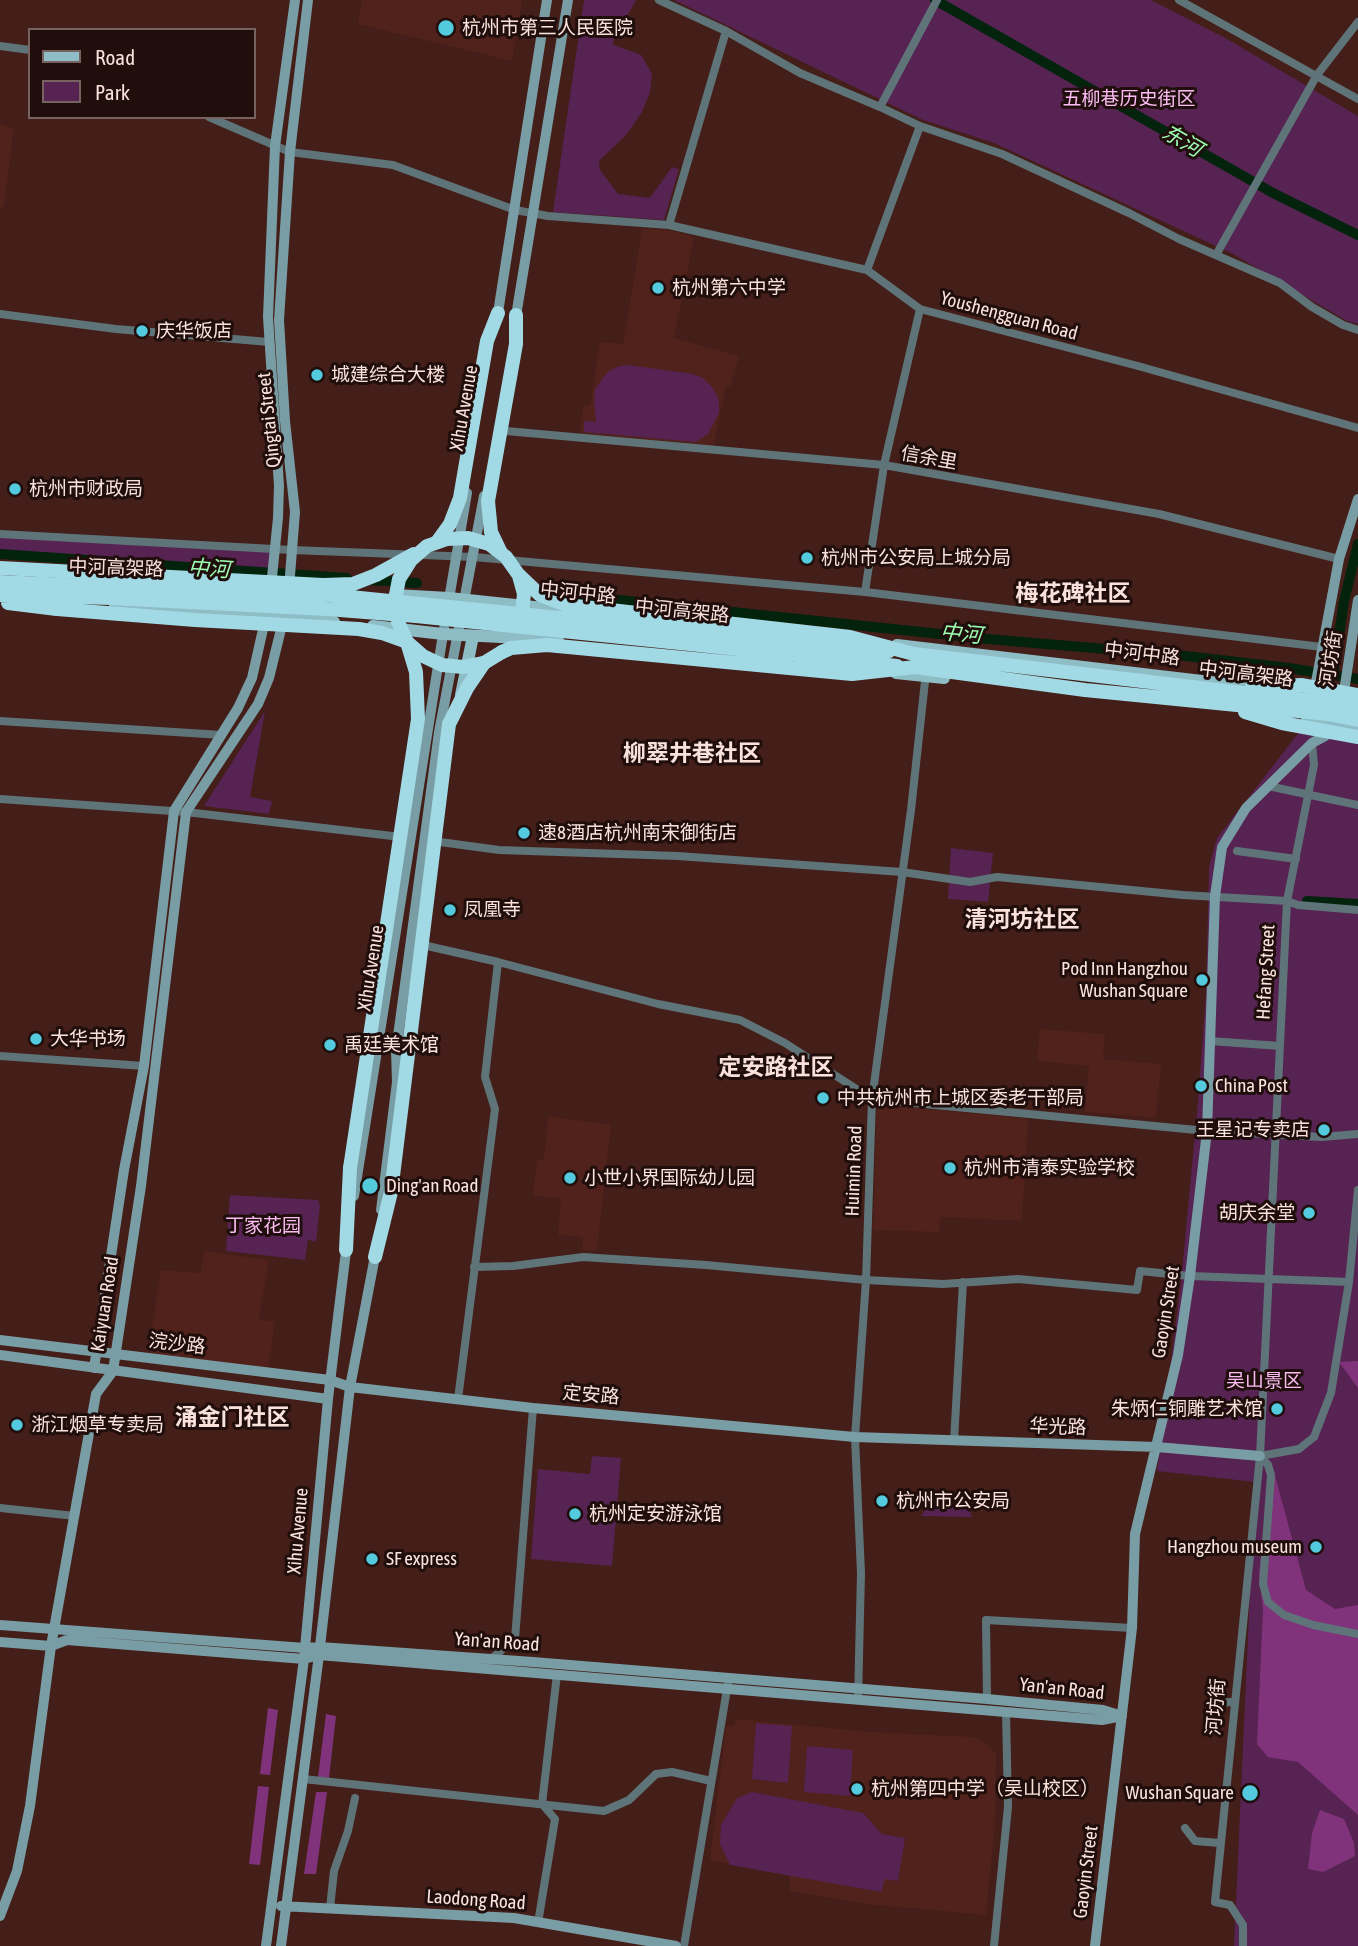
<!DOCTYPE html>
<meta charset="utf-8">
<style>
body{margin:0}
#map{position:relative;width:1358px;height:1946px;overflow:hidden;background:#441e18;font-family:"Asap Condensed",sans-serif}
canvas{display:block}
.legend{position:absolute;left:28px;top:28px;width:228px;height:91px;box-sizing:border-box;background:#1f0e0b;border:2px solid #77625f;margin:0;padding:9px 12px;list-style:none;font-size:21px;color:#fbe1dc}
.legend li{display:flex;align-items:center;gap:14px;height:35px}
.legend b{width:35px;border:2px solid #77625f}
</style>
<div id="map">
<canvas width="1358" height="1946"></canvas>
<ul class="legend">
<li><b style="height:9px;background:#8ebdc6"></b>Road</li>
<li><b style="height:19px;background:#562353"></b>Park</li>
</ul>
</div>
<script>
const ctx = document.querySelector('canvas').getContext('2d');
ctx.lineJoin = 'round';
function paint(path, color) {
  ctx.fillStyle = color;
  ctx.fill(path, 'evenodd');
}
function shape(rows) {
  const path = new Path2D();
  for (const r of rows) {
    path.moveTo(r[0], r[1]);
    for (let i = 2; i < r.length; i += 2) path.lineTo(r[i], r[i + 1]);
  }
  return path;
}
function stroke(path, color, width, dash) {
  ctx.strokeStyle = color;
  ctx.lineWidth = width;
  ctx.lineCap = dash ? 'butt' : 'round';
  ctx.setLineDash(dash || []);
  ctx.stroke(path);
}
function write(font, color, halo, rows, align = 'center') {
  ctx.font = font + ' "Asap Condensed","Noto Sans SC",sans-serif';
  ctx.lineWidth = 6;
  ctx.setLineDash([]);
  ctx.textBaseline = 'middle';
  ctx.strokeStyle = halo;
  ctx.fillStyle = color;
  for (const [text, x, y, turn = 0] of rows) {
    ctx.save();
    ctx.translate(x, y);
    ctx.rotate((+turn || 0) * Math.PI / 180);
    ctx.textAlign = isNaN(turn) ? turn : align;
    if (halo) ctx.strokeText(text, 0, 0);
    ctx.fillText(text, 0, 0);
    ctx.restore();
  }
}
const built = shape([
 [362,0,522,0,512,61,358,24],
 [0,124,14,128,4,205,0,210],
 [642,229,668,230,694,237,674,338,739,356,731,386,726,386,713,447,580,435,583,406,590,406,600,342,623,344],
 [1040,1029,1105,1034,1103,1059,1161,1064,1156,1118,1085,1112,1089,1066,1037,1061],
 [877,1104,1028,1119,1022,1221,941,1217,939,1232,873,1230],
 [548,1116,611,1125,597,1251,582,1250,583,1237,558,1235,561,1198,533,1196,537,1161,544,1158],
 [205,1251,269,1260,259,1319,275,1322,268,1372,147,1358,161,1270,200,1273],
 [739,1719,869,1732,974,1737,985,1743,996,1753,995,1824,986,1915,866,1904,790,1891,790,1876,710,1860,726,1726,732,1727]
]);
const green = shape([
 [584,0,636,0,612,44,641,55,652,74,650,92,642,112,627,134,599,161,600,170,618,194,650,198,672,167,679,169,664,220,553,212],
 [674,0,929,0,941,6,946,0,1151,0,1227,39,1358,116,1358,324,1347,321,1233,254,994,143,923,120],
 [629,365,693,374,703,378,712,387,719,400,719,413,708,434,696,442,584,432,584,421,596,422,594,401,595,390,602,379,609,371,619,366],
 [0,534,275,549,270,582,0,556],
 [265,711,250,797,272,801,269,814,204,806],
 [1303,727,1358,742,1358,1946,1234,1946,1255,1482,1157,1471,1181,1282,1198,1102,1206,993,1209,867,1217,838],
 [951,848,993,853,988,902,948,899],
 [230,1195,318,1200,320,1206,316,1242,308,1239,305,1260,226,1251],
 [592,1456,621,1458,612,1566,531,1559,538,1469,590,1474],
 [943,1502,963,1505,970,1510,972,1517,921,1516,928,1506],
 [756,1723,792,1726,788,1783,752,1779],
 [807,1746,853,1750,850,1796,804,1792],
 [752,1792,863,1813,882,1834,905,1838,898,1881,885,1879,881,1892,730,1865,720,1844,721,1825,737,1798]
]);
const forest = shape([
 [1358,1361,1358,1388,1339,1362],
 [1271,1461,1306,1590,1335,1609,1358,1605,1358,1815,1298,1762,1268,1757,1257,1744,1263,1610,1259,1574],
 [268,1708,278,1710,270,1775,260,1774],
 [326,1714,336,1716,329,1778,318,1777],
 [258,1786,269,1787,260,1865,249,1864],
 [316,1792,327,1792,316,1874,304,1874],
 [1320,1810,1344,1819,1354,1843,1355,1856,1323,1872,1308,1869,1312,1833]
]);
const canal = shape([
 [935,0,1273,193,1358,235],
 [0,554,347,578],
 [369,580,417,583],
 [563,594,987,639,1177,655,1289,668,1358,679],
 [1333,675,1344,601,1358,544],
 [1307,901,1358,904]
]);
const street = shape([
 [659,0,726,31,800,73,880,107,920,126,1002,154,1129,213,1179,239,1280,283,1312,307,1343,325,1358,330],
 [1179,0,1358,99],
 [0,46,30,50],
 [880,107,937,0],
 [209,117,290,152,393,165,515,210,548,216,669,225,867,270,920,309,1138,366,1358,428],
 [669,225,726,31],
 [1216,255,1317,75,1358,22],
 [867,270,920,126],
 [0,314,116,329,269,342],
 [506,431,884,465,1159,514,1339,559],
 [0,534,292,550,474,557,865,592,1322,647],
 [865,592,884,465,920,309],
 [0,721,222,735],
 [1268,786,1358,805],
 [0,799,186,812,401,837],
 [440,842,499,850,678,856,902,872,970,882,997,877,1183,895,1287,901,1298,905,1358,910],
 [1237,851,1296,859],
 [423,945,498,962,658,1004,740,1020,785,1043,872,1099,1207,1131,1321,1137,1358,1134],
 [1210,1041,1280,1046],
 [0,1056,144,1066],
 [474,1267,513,1266,583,1257,706,1265,866,1280,943,1284,1018,1279,1137,1290,1140,1271,1190,1276,1349,1282],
 [458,1399,495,1109,485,1077,498,962],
 [954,1441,963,1282],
 [1260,1456,1299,1449,1314,1437,1331,1393,1349,1282,1358,1190],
 [1260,1456,1268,1465,1271,1475,1263,1584,1268,1602,1284,1615,1313,1625,1358,1634],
 [0,1508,75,1516],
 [492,1658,515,1639,533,1408],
 [858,1699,861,1573,855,1437,866,1280,872,1099,911,810,926,672],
 [987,1699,986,1620,1132,1628],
 [1215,1703,1231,1702],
 [303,1779,604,1811,629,1800,656,1774,672,1772,711,1781],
 [1185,1828,1195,1841,1220,1843],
 [330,1908,334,1871,348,1831,355,1798],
 [538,1923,555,1819,542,1804,557,1674],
 [684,1946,728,1683],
 [994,1946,1008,1807,1006,1712],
 [1243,1946,1243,1925,1230,1905,1215,1902,1260,1456,1287,901,1314,765,1312,743]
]);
const secondary = shape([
 [497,319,547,0],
 [515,322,568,0],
 [271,587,278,518,279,486,268,317,275,146,295,0],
 [289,588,295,512,285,421,279,320,290,152,308,0],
 [448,605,467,493],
 [1314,693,1339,559,1358,499],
 [1343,698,1358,600],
 [354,1196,444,628],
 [381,1210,397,1082,396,1051,439,732,484,496],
 [0,1340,330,1380,350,1387,533,1408,855,1437,1157,1447,1260,1456],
 [0,1355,328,1399],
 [94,1368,124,1170,144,1066,174,811,238,708,252,678,266,616],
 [0,1625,305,1648,320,1647,533,1662,987,1699,1103,1710,1119,1715],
 [0,1642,51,1646,67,1640,304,1659,319,1655,1102,1720,1122,1716],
 [281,1906,514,1918,676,1946],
 [0,1916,17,1871,30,1806,51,1646,96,1394,113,1371,141,1186,186,812,258,704,269,678,284,617],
 [266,1946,304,1659,328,1399,347,1243],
 [281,1946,319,1655,350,1387,376,1251],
 [1095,1946,1132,1628,1135,1534,1178,1355,1190,1276,1207,1131,1215,896,1222,847,1246,808,1312,743,1325,736,1331,729]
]);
const primary = shape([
 [395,595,449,598,572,611],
 [115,605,285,616,334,622],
 [373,626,443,634,558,640],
 [897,645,1261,688],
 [896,673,944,678],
 [1279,690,1330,697],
 [461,695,473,636],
 [1307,718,1358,727]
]);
const highway = shape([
 [437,542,450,524,460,498,487,341,498,313],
 [501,553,491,532,488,501,516,344,516,315],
 [0,582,111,587],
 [0,595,111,598],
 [8,603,57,609],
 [788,641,889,651],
 [787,654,897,666],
 [484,663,502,652],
 [346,1250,350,1168],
 [375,1257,391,1192]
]);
const highwayBridge = shape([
 [0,568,323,585,353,584,376,575,414,554],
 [519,576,524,594,521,621],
 [111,587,330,595,788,641],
 [111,598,327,609,416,616,787,654],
 [57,609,195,620,359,629,382,633,407,642,423,656,442,665,463,667,484,663],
 [502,652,511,648,547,645,852,674,915,667,1085,690,1328,714,1358,720],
 [1252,687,1301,685,1358,695],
 [1245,712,1282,723,1358,737],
 [350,1168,418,719,416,672,407,642,398,622,395,600,399,579,411,560,427,546,447,539,468,538,489,544,506,557,518,574,540,595,566,605,850,637,914,654,1327,703,1358,708],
 [391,1192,449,724,467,688,484,663]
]);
const markers = [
 [446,28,9,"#54cade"],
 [658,288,7,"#54cade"],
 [142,331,7,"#54cade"],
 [317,375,7,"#54cade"],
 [15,489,7,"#54cade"],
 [807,558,7,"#54cade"],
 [524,833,7,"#54cade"],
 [450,910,7,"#54cade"],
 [1202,980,7,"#54cade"],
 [36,1039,7,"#54cade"],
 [330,1045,7,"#54cade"],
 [1201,1086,7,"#54cade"],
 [823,1098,7,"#54cade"],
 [1324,1130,7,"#54cade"],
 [950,1168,7,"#54cade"],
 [570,1178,7,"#54cade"],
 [370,1186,9,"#54cade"],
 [1309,1213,7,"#54cade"],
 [1277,1409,7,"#54cade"],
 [17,1425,7,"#54cade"],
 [882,1501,7,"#54cade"],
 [575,1514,7,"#54cade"],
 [1316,1547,7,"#54cade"],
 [372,1559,7,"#54cade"],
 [857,1789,7,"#54cade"],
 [1250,1793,9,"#54cade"]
];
const poiNames = [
 ["杭州市第三人民医院",462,28],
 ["杭州第六中学",672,288],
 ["庆华饭店",156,331],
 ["城建综合大楼",331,375],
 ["杭州市财政局",29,489],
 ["杭州市公安局上城分局",821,558],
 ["速8酒店杭州南宋御街店",538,833],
 ["凤凰寺",464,910],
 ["Pod Inn Hangzhou",1188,969,"right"],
 ["Wushan Square",1188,991,"right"],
 ["大华书场",50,1039],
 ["禹廷美术馆",344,1045],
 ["China Post",1215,1086],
 ["中共杭州市上城区委老干部局",837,1098],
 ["王星记专卖店",1310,1130,"right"],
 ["杭州市清泰实验学校",964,1168],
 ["小世小界国际幼儿园",584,1178],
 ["Ding'an Road",386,1186],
 ["胡庆余堂",1295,1213,"right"],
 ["朱炳仁铜雕艺术馆",1263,1409,"right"],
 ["浙江烟草专卖局",31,1425],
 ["杭州市公安局",896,1501],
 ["杭州定安游泳馆",589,1514],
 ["Hangzhou museum",1302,1547,"right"],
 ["SF express",386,1559],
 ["杭州第四中学（吴山校区）",871,1789],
 ["Wushan Square",1234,1793,"right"]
];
const parkNames = [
 ["五柳巷历史街区",1129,99],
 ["丁家花园",263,1226],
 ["吴山景区",1264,1381]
];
const streetNames = [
 ["Youshengguan Road",1009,316,15],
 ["Xihu Avenue",464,408,-80],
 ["Qingtai Street",269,420,-96],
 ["信余里",929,458,10],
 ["中河高架路",116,568,2],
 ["中河中路",578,593,6],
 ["中河高架路",682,611,6],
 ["中河中路",1142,654,7],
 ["河坊街",1331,659,-81],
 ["中河高架路",1246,674,7],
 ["Xihu Avenue",371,968,-81],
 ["Hefang Street",1266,972,-87],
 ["Huimin Road",854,1171,-88],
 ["Kaiyuan Road",105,1304,-81],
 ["Gaoyin Street",1166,1312,-81],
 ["浣沙路",177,1344,7],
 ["定安路",591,1395,5],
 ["华光路",1058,1427,2],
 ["Xihu Avenue",298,1531,-85],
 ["Yan'an Road",497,1642,4],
 ["Yan'an Road",1062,1689,6],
 ["河坊街",1216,1707,-85],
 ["Gaoyin Street",1086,1872,-83],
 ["Laodong Road",476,1900,4]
];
const waterNames = [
 ["东河",1182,141,30],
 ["中河",209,569,4],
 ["中河",961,634,6]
];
const quarterNames = [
 ["梅花碑社区",1073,594],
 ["柳翠井巷社区",692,754],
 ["清河坊社区",1022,920],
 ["定安路社区",776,1068],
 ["涌金门社区",232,1418]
];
paint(built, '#50221b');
paint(green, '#562353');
paint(forest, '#80337b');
stroke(canal, '#03230d', 10);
stroke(street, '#5e7478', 8);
stroke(secondary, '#799da4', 10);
stroke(primary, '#8ebdc6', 12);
stroke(highway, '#a1dae5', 14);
stroke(highwayBridge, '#a1dae5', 14);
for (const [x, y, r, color] of markers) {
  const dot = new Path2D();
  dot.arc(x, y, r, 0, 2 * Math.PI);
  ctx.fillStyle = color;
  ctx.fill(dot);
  stroke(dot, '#1f0e0b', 2.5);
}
write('19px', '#fbe1dc', '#1f0e0b', poiNames, 'left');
write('19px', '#fcbdf4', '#1f0e0b', parkNames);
write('19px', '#fbe1dc', '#1f0e0b', streetNames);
write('italic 21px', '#9efdb3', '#1f0e0b', waterNames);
write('bold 23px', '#fbe1dc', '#1f0e0b', quarterNames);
</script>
